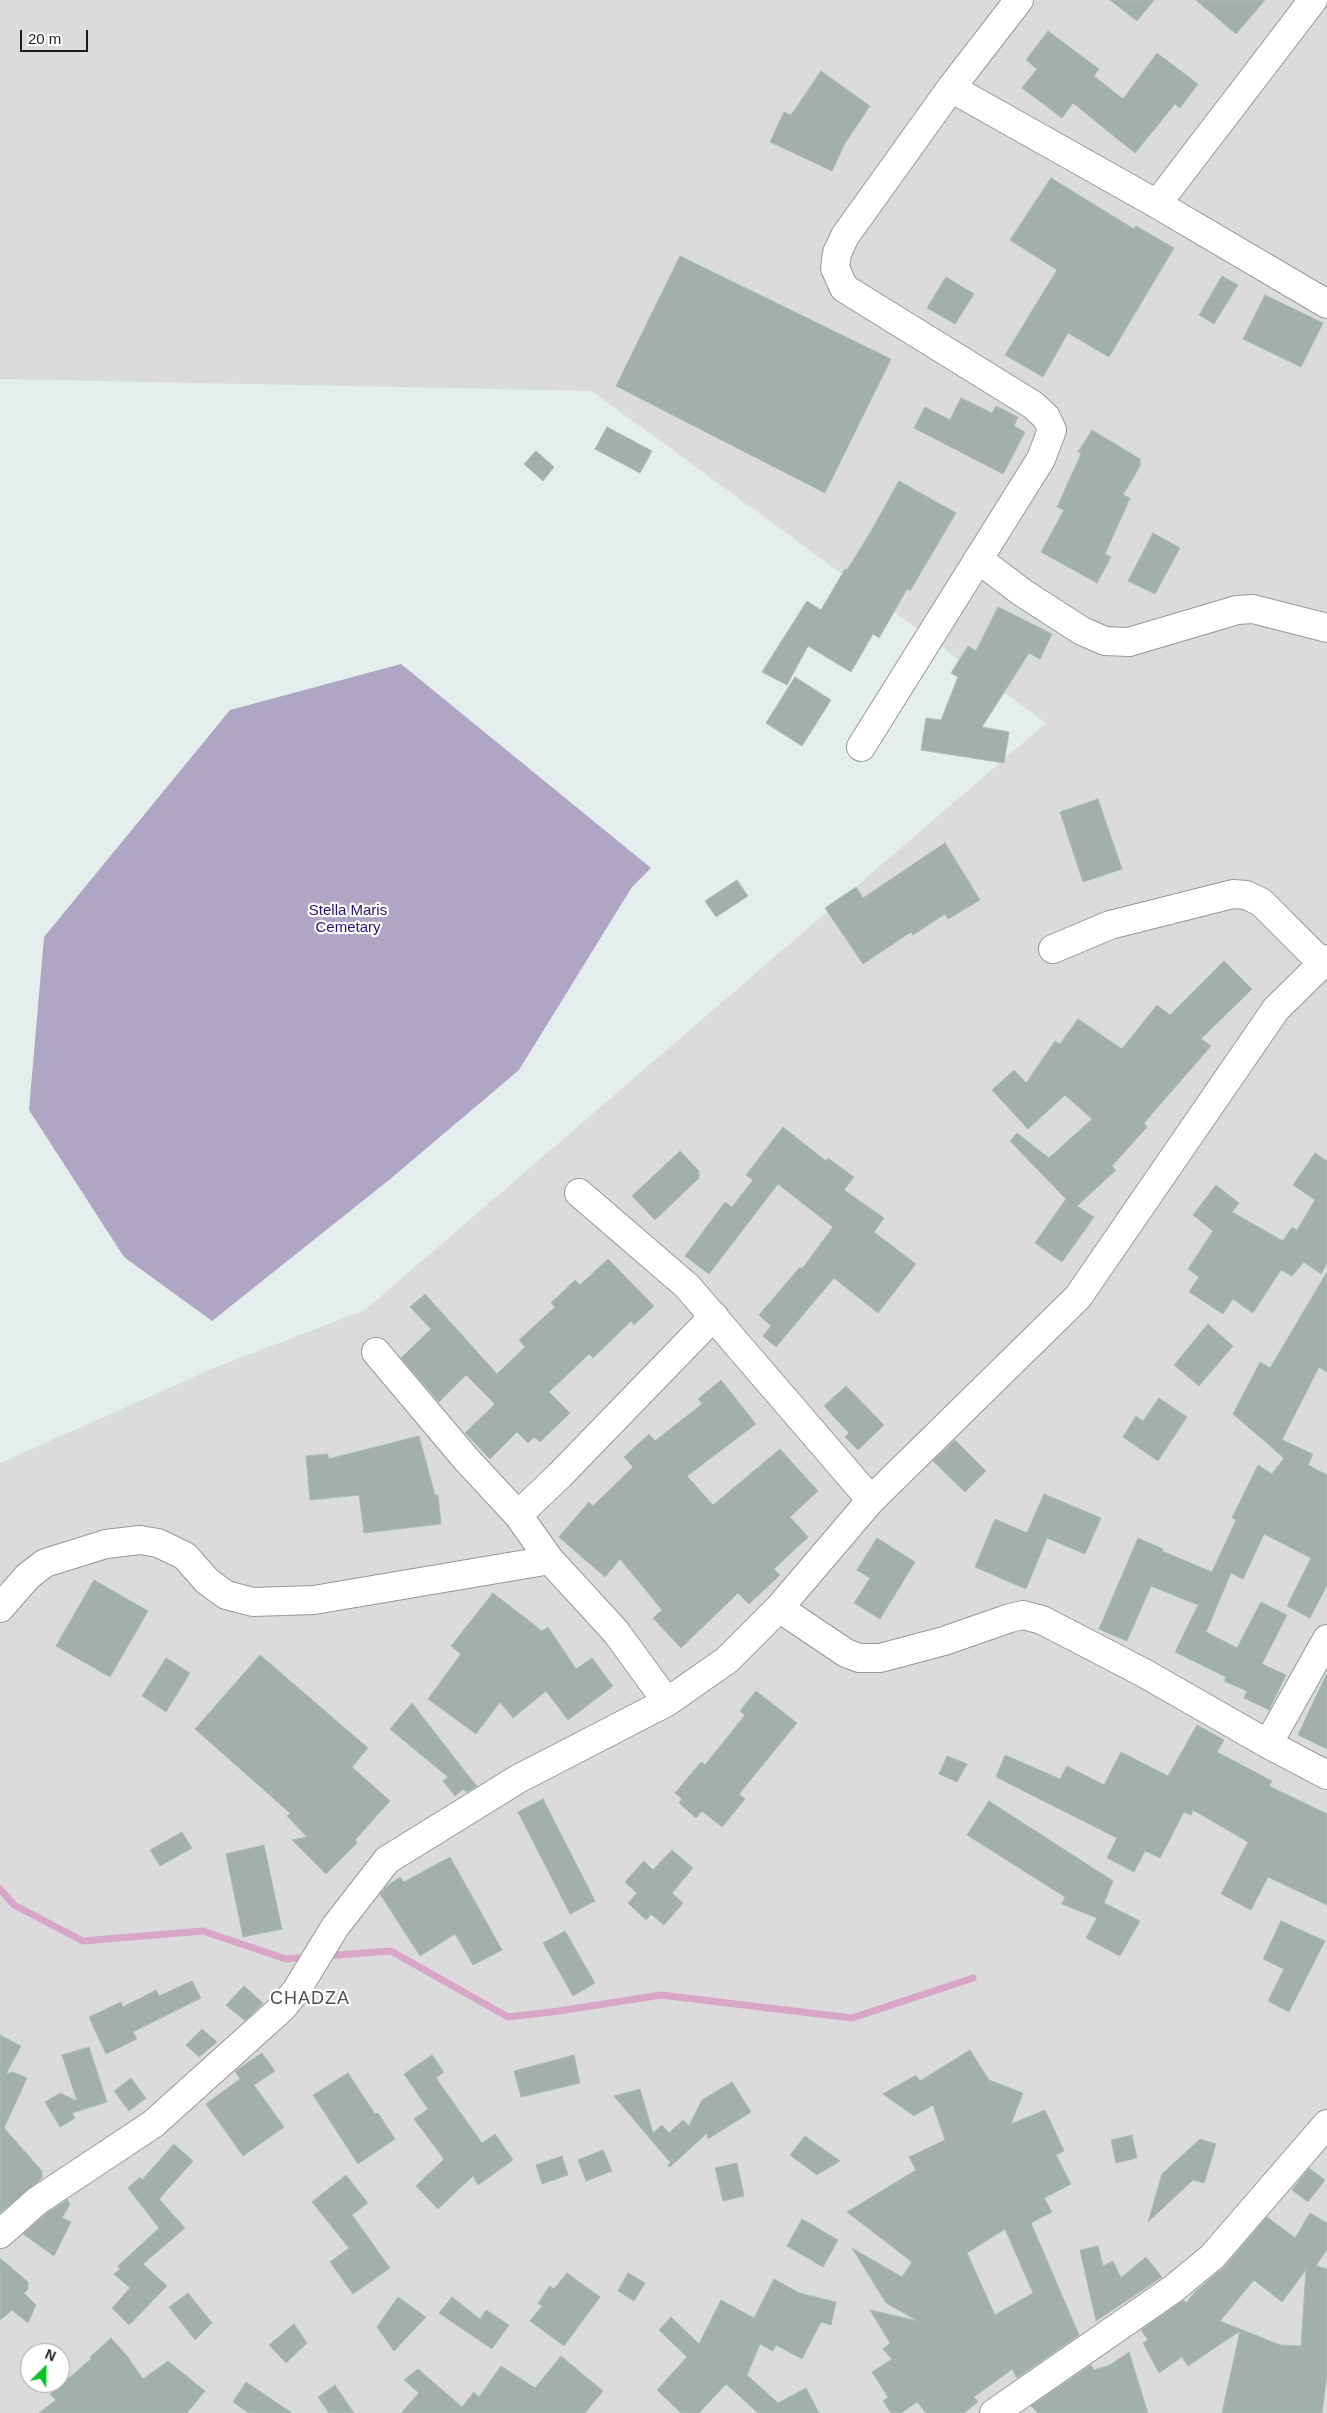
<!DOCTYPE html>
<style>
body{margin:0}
#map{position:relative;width:1327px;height:2413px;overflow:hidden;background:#e4eeec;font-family:Helvetica,sans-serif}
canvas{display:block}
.north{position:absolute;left:20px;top:2343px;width:50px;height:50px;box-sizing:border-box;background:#fff;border:1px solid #a5a5a5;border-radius:50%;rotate:23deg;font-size:14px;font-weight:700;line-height:20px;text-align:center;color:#1d1d1d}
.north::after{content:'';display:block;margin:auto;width:18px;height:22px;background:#08c223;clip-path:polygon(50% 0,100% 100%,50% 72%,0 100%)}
.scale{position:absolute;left:20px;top:30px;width:68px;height:22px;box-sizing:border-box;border:2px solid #1d1d1d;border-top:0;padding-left:6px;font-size:15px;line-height:18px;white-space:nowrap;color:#1d1d1d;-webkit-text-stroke:4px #fff;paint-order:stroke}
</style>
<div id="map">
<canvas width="1327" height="2413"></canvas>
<div class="north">N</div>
<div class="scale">20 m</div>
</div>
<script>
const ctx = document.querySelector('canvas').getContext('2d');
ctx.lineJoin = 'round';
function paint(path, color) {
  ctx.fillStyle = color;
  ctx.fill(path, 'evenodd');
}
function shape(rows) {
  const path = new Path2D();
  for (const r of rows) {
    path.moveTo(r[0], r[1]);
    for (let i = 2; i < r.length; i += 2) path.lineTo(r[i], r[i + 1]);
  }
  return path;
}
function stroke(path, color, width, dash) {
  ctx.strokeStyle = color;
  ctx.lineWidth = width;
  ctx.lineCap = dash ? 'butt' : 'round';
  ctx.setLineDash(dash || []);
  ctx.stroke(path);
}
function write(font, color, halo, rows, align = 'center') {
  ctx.font = font + ' Helvetica,sans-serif';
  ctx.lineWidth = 4.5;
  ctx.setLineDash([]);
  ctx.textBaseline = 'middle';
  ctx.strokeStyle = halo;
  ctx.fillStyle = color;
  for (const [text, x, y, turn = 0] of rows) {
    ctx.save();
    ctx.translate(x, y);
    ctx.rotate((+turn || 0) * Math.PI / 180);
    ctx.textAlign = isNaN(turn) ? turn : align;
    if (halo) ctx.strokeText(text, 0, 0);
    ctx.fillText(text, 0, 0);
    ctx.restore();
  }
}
const residential = shape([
 [0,0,1327,0,1327,2413,0,2413,0,1463,214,1368,365,1310,1046,723,592,391,0,379],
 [30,2353,60,2353,60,2383,30,2383]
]);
const cemetery = shape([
 [401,664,651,868,632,887,519,1070,389,1180,212,1321,124,1257,29,1110,44,937,230,710]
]);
const stream = shape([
 [0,1889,14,1905,83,1941,203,1931,286,1959,309,1957],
 [325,1956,391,1951,508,2017,559,2011,661,1995,852,2018,973,1978]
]);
const building = shape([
 [1110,0,1154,0,1137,21,1110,0],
 [1196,0,1265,0,1236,34,1196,0],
 [1048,31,1099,69,1094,76,1123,99,1157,53,1198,84,1180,108,1175,104,1135,153,1073,103,1062,118,1022,88,1037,69,1026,60,1048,31],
 [821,71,870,106,845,143,832,171,770,142,784,112,791,115,821,71],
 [1051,178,1134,229,1136,226,1174,248,1109,357,1068,333,1043,377,1005,355,1057,270,1010,240,1051,178],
 [680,256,891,359,825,493,616,386,680,256],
 [1222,276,1238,285,1214,324,1199,315,1222,276],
 [946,277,974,294,955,324,927,308,946,277],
 [1265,295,1323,323,1301,367,1243,339,1265,295],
 [961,398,992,413,996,406,1018,417,1014,426,1025,432,1003,474,914,428,925,407,950,420,961,398],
 [607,427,652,451,640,473,595,449,607,427],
 [1092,430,1140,459,1140,466,1123,495,1130,498,1105,554,1111,557,1097,583,1041,552,1064,510,1057,507,1081,454,1078,452,1092,430],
 [536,451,554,467,543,481,524,464,536,451],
 [899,481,956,513,910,591,907,589,879,638,873,634,851,672,808,646,787,685,762,672,807,601,821,610,845,569,847,570,870,533,899,481],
 [1153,533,1180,548,1155,594,1128,581,1153,533],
 [998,607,1052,634,1040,659,1029,653,982,727,1009,732,1004,763,921,750,926,718,941,720,958,677,951,673,968,646,976,651,998,607],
 [795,677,831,700,802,746,766,723,795,677],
 [1098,799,1122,869,1083,882,1060,812,1098,799],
 [945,843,980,900,948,919,945,914,913,935,911,932,863,964,825,908,856,887,863,898,945,843],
 [737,880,748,896,716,917,705,901,737,880],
 [1224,961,1252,989,1201,1039,1211,1046,1144,1123,1147,1127,1112,1166,1116,1170,1077,1206,1094,1217,1062,1262,1035,1243,1066,1199,1010,1141,1017,1133,1049,1158,1092,1119,1065,1095,1028,1129,992,1090,1014,1070,1026,1083,1055,1041,1060,1044,1078,1019,1122,1049,1157,1005,1170,1015,1224,961],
 [783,1127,826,1161,828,1158,854,1177,844,1190,884,1218,874,1232,916,1264,878,1313,834,1278,776,1347,763,1336,771,1326,759,1315,800,1267,802,1269,833,1227,778,1184,709,1274,685,1256,725,1202,732,1207,753,1180,746,1175,783,1127],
 [680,1151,699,1171,699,1178,655,1220,632,1196,680,1151],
 [1315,1153,1327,1161,1327,1263,1321,1274,1304,1262,1292,1276,1281,1270,1253,1313,1233,1299,1223,1314,1189,1292,1199,1277,1188,1269,1213,1231,1193,1215,1216,1185,1239,1203,1232,1212,1283,1241,1292,1227,1297,1230,1315,1200,1293,1185,1315,1153],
 [608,1259,654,1306,634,1325,631,1321,593,1358,589,1354,549,1392,570,1413,540,1442,534,1437,528,1443,517,1432,490,1459,465,1433,495,1404,466,1375,439,1402,401,1358,431,1329,410,1307,425,1294,497,1374,525,1347,519,1340,555,1307,551,1303,575,1280,580,1285,608,1259],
 [1327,1272,1327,1372,1319,1367,1282,1440,1313,1454,1308,1465,1327,1475,1327,1585,1310,1618,1287,1606,1311,1558,1264,1534,1243,1579,1231,1573,1206,1632,1237,1648,1261,1602,1287,1615,1262,1664,1286,1675,1269,1710,1244,1698,1247,1691,1224,1681,1226,1677,1175,1652,1198,1605,1151,1586,1127,1641,1099,1629,1138,1538,1163,1549,1162,1551,1212,1572,1236,1520,1232,1518,1258,1465,1272,1474,1284,1458,1233,1414,1260,1362,1270,1368,1327,1272],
 [1208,1324,1233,1346,1199,1386,1174,1365,1208,1324],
 [721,1380,756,1424,687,1476,713,1505,780,1449,818,1491,790,1517,808,1537,774,1569,780,1575,749,1604,738,1593,681,1648,653,1618,662,1610,620,1559,605,1577,559,1537,589,1502,593,1506,633,1467,624,1457,649,1434,655,1441,702,1404,698,1399,721,1380],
 [846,1386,884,1425,858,1450,845,1437,849,1433,824,1406,846,1386],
 [1159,1398,1187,1417,1158,1461,1123,1437,1136,1416,1143,1421,1159,1398],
 [419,1436,435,1495,438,1495,441,1524,364,1533,359,1495,310,1500,306,1456,328,1454,328,1459,419,1436],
 [955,1440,986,1471,965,1492,933,1461,955,1440],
 [1044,1494,1101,1518,1085,1554,1047,1538,1026,1589,975,1567,995,1519,1027,1533,1044,1494],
 [877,1538,915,1562,880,1619,854,1603,870,1578,857,1570,877,1538],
 [94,1580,148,1611,110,1677,56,1646,94,1580],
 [493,1593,542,1631,548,1627,576,1669,592,1658,613,1686,568,1720,546,1691,513,1718,500,1702,476,1734,428,1699,461,1654,451,1646,493,1593],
 [260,1655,368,1748,352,1767,390,1801,355,1840,357,1843,326,1874,292,1840,307,1837,287,1816,290,1813,195,1729,260,1655],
 [166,1658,190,1673,166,1712,142,1696,166,1658],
 [1327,1673,1327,1749,1298,1735,1327,1673],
 [756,1691,797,1723,739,1794,745,1799,722,1827,702,1811,696,1818,679,1803,682,1799,675,1793,701,1762,705,1765,745,1715,740,1711,756,1691],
 [412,1703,467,1774,477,1786,467,1792,463,1789,455,1796,443,1781,448,1777,390,1729,412,1703],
 [1197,1725,1224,1740,1217,1752,1272,1781,1269,1786,1327,1814,1327,1905,1268,1877,1251,1910,1221,1894,1248,1842,1193,1810,1191,1815,1184,1812,1160,1858,1145,1851,1134,1872,1107,1858,1117,1838,996,1777,1005,1755,1060,1779,1067,1766,1104,1785,1121,1752,1168,1776,1197,1725],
 [947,1756,967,1764,957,1782,939,1774,947,1756],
 [543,1799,595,1901,570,1914,518,1812,543,1799],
 [989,1801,1113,1881,1104,1903,1140,1921,1120,1956,1086,1938,1097,1918,1062,1904,1065,1897,967,1835,989,1801],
 [182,1832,192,1848,160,1866,150,1850,182,1832],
 [264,1845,282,1929,243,1937,226,1854,264,1845],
 [672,1850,693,1868,672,1893,683,1903,664,1925,651,1914,646,1920,628,1903,637,1893,625,1882,644,1861,653,1870,672,1850],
 [450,1857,502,1950,473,1965,455,1934,420,1956,380,1894,387,1886,400,1877,404,1882,450,1857],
 [1281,1921,1325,1941,1289,2012,1268,2001,1284,1969,1263,1959,1281,1921],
 [565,1931,595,1983,573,1996,543,1943,565,1931],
 [192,1981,201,1998,133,2032,137,2039,106,2054,89,2017,121,2002,123,2007,156,1990,159,1996,192,1981],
 [244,1986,263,2003,245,2021,226,2005,244,1986],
 [202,2029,217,2042,199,2057,186,2045,202,2029],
 [0,2035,21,2046,6,2074,13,2072,27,2078,4,2128,42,2171,42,2178,0,2213,0,2035],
 [89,2047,107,2102,72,2113,75,2118,60,2127,45,2102,60,2093,77,2101,62,2055,89,2047],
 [970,2050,989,2080,1023,2093,1011,2124,1045,2110,1064,2151,1056,2155,1071,2184,1044,2198,1052,2212,1031,2223,1079,2335,1017,2378,1012,2369,974,2397,978,2402,964,2413,926,2413,917,2402,901,2413,891,2413,883,2401,888,2397,872,2372,892,2359,883,2349,890,2343,870,2310,918,2321,886,2303,852,2248,902,2277,912,2262,847,2212,916,2170,909,2157,945,2140,933,2105,914,2116,883,2094,916,2075,920,2081,970,2050],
 [1005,2229,1033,2293,995,2315,967,2253,1005,2229],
 [262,2053,275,2071,254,2085,284,2127,243,2156,206,2104,240,2079,235,2071,262,2053],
 [432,2055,444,2072,436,2078,482,2143,495,2134,513,2160,478,2185,473,2176,438,2209,416,2186,444,2159,414,2119,428,2109,404,2074,432,2055],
 [574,2055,580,2083,521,2097,514,2071,574,2055],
 [348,2073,375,2114,378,2113,395,2139,358,2164,313,2095,348,2073],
 [131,2078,146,2098,129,2111,114,2091,131,2078],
 [732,2082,751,2112,708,2139,707,2133,670,2167,668,2166,672,2158,669,2161,614,2096,640,2089,653,2133,662,2125,669,2133,683,2120,689,2126,702,2100,732,2082],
 [1132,2135,1137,2158,1116,2163,1111,2140,1132,2135],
 [805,2136,840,2161,817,2175,790,2155,805,2136],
 [1200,2139,1216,2144,1204,2183,1193,2180,1148,2222,1162,2174,1200,2139],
 [174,2144,193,2161,159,2199,185,2228,143,2264,167,2286,129,2325,112,2308,130,2288,114,2274,120,2269,118,2266,159,2228,128,2188,140,2177,142,2180,174,2144],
 [603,2150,612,2171,586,2181,578,2160,603,2150],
 [562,2156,568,2175,542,2184,536,2165,562,2156],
 [737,2163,744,2196,723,2201,715,2168,737,2163],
 [1309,2168,1325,2180,1308,2202,1292,2190,1309,2168],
 [346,2175,368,2203,352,2215,390,2268,353,2294,330,2262,349,2248,312,2202,346,2175],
 [67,2200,70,2204,62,2218,71,2222,54,2256,23,2234,47,2213,67,2200],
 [1310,2213,1327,2223,1327,2249,1316,2266,1327,2269,1327,2374,1322,2413,1222,2413,1240,2331,1188,2366,1182,2357,1159,2373,1143,2343,1148,2340,1141,2330,1184,2300,1186,2303,1196,2291,1224,2267,1267,2217,1295,2238,1310,2213],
 [1306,2270,1301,2346,1280,2345,1220,2321,1254,2280,1282,2302,1306,2270],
 [802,2219,838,2240,823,2267,787,2246,802,2219],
 [1098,2246,1103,2266,1113,2261,1121,2278,1146,2257,1162,2277,1096,2321,1080,2250,1098,2246],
 [0,2258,28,2282,28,2289,24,2293,36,2305,28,2323,12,2310,0,2320,0,2258],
 [567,2273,600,2297,564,2346,530,2321,542,2306,538,2303,550,2286,554,2289,567,2273],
 [628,2273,645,2283,634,2301,618,2291,628,2273],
 [774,2279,799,2293,836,2302,831,2325,821,2322,802,2359,776,2345,773,2351,760,2344,747,2375,778,2403,806,2388,819,2413,758,2413,726,2384,699,2413,681,2413,657,2390,687,2357,659,2330,671,2317,699,2344,721,2300,754,2318,774,2279],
 [188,2293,212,2323,195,2340,169,2307,188,2293],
 [398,2297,426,2317,394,2351,377,2327,398,2297],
 [452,2297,480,2319,486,2310,509,2325,492,2349,439,2313,452,2297],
 [294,2324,307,2343,286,2363,269,2345,294,2324],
 [111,2338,127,2356,143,2379,168,2361,205,2391,187,2413,39,2413,56,2400,50,2394,91,2359,90,2357,111,2338],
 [1129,2352,1148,2413,1038,2413,1031,2406,1091,2365,1094,2370,1110,2365,1129,2352],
 [561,2356,603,2391,585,2413,401,2413,419,2393,404,2380,418,2369,462,2407,474,2392,479,2397,501,2366,535,2388,561,2356],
 [246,2382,292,2413,249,2413,233,2402,246,2382],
 [335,2385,354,2413,329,2413,318,2397,335,2385]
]);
const minor = shape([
 [951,88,1019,0],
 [1157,204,1313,0],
 [978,559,1023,593,1082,631,1105,641,1129,642,1237,610,1253,609,1327,628],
 [861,747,1041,459,1052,430,1046,417,1033,405,844,288,835,268,837,253,845,236,951,88,1157,204,1327,304],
 [1053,949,1110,925,1233,894,1246,895,1261,902,1322,963],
 [579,1193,687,1286,871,1500],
 [376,1352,466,1459,518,1515,550,1560,616,1632,667,1702],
 [518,1515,560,1475,714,1316],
 [0,1608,28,1576,45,1563,106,1544,140,1540,158,1543,185,1556,207,1581,226,1595,253,1602,314,1600,550,1560],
 [779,1608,846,1653,859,1658,880,1658,944,1641,1010,1618,1023,1615,1042,1620,1144,1673,1268,1744,1327,1775],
 [1268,1744,1327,1639],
 [0,2234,37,2201,153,2124,282,2008,296,1991,335,1927,387,1860,518,1779,667,1702,727,1660,779,1608,871,1500,1078,1297,1276,1009,1327,959],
 [994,2413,1173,2289,1212,2257,1327,2124]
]);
const parkNames = [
 ["Stella Maris",348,911],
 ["Cemetary",348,928]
];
const quarterNames = [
 ["CHADZA",310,1999]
];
paint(residential, '#dadbda');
paint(cemetery, '#afa6c6');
stroke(stream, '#daa6c7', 7);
paint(building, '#a3afab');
stroke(building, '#a7bfb5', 1);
stroke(minor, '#979797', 30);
stroke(minor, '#fff', 28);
write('15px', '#271077', '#fff', parkNames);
ctx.letterSpacing = '1px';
write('18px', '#505050', '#fff', quarterNames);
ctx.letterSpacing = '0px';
</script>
